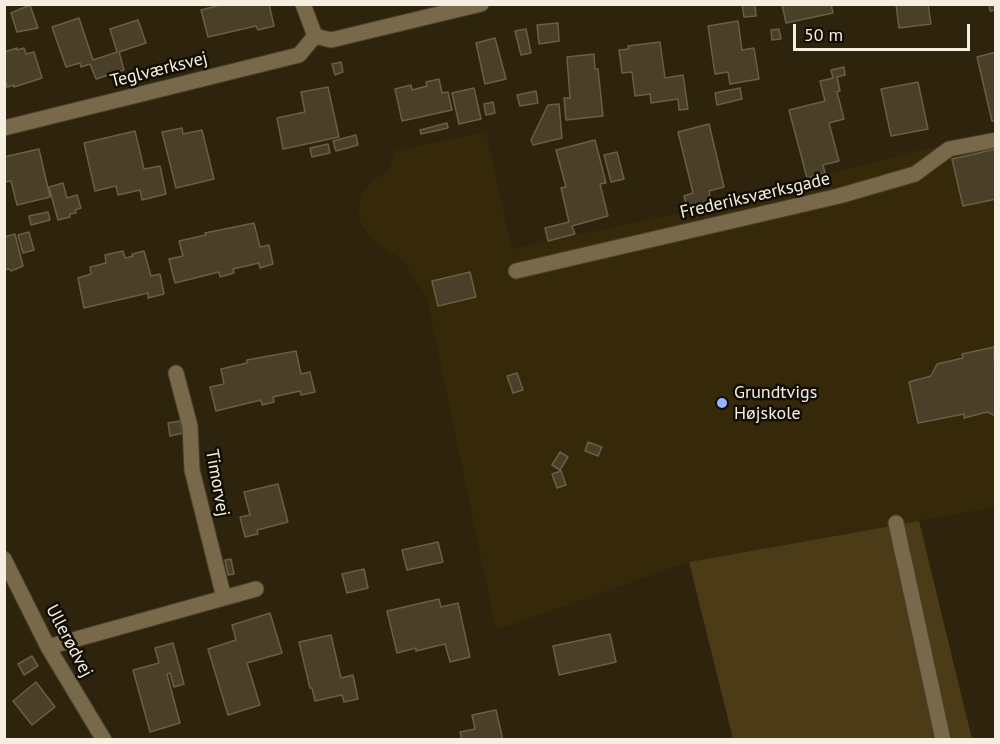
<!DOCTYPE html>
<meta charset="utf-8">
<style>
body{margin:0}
#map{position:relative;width:1000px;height:744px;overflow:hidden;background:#2e240d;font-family:"PT Sans",sans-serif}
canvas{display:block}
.frame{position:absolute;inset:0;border:6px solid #f6efe1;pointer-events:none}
.scale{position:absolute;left:793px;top:24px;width:177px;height:27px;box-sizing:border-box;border:3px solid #f6efe1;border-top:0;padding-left:8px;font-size:18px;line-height:21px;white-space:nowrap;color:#f6efe1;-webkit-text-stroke:4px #120e05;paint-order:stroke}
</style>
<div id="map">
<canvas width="1000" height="744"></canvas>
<div class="frame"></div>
<div class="scale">50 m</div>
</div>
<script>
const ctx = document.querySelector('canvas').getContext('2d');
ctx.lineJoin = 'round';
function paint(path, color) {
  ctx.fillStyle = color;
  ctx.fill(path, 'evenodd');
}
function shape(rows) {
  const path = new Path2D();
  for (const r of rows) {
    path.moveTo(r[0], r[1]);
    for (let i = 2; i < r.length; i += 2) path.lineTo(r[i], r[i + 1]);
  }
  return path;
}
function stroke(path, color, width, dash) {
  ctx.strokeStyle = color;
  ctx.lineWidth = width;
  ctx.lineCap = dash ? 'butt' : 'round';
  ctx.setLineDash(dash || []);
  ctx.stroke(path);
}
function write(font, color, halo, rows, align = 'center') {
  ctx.font = font + ' "PT Sans",sans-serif';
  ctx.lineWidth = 5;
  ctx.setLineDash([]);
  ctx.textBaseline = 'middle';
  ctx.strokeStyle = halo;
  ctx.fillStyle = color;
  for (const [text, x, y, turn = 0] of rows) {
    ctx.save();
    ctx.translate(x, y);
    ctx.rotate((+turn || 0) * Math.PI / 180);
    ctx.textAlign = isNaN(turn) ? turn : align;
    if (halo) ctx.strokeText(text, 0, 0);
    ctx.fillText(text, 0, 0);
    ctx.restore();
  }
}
const built = shape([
 [486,132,512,249,698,209,915,151,995,134,995,507,689,562,496,630,427,298,403,260,377,244,363,228,358,215,360,201,366,188,377,177,389,171,394,151]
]);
const green = shape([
 [919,521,972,739,733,739,689,562]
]);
const building = shape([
 [224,4,269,4,274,26,258,30,256,26,208,37,201,10,224,4],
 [742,4,755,4,756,16,744,17,742,4],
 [782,4,831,4,833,13,786,23,782,4],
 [896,4,928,4,931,24,899,28,896,4],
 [989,4,996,4,996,10,990,11,989,4],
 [30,5,38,28,17,32,11,13,30,5],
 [79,18,93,60,117,52,110,29,138,20,146,43,119,52,124,70,96,79,90,64,81,67,80,63,66,67,52,27,79,18],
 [738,21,742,50,754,48,759,79,730,84,728,72,715,74,708,26,738,21],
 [558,23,559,41,539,44,537,25,558,23],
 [526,29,531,53,521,55,515,31,526,29],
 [779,29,781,39,772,40,771,30,779,29],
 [495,38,506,79,485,84,476,43,495,38],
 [660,42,665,78,683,75,688,109,679,110,678,99,651,103,650,94,635,96,632,72,622,73,619,50,629,49,628,46,660,42],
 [17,48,17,50,24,48,26,54,34,52,42,78,14,87,14,85,7,87,4,77,4,52,17,48],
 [996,52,996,121,992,121,977,57,996,52],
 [594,54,595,69,598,69,603,116,566,120,564,98,570,98,567,57,594,54],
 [341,62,343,72,335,75,332,64,341,62],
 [844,67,845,75,837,77,840,91,837,92,844,119,829,123,839,161,823,165,825,173,807,178,789,110,825,101,820,81,833,78,831,70,844,67],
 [439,79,442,93,448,92,452,110,402,121,395,89,411,85,412,90,427,86,426,82,439,79],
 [918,82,928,129,891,136,881,89,918,82],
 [328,87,339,137,283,149,277,118,305,112,301,92,328,87],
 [474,88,481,119,459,124,452,93,474,88],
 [740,88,742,99,717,105,715,93,740,88],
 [536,91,538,103,520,106,517,95,536,91],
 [493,102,495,113,486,115,484,104,493,102],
 [559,104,562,138,533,145,531,140,548,105,559,104],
 [447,123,448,128,421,134,420,130,447,123],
 [709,124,724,187,709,191,711,202,687,208,684,196,693,193,678,132,709,124],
 [182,128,183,134,202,130,214,179,176,188,162,132,182,128],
 [135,131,144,169,160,166,166,194,142,200,140,190,118,195,116,186,95,191,84,143,135,131],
 [356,135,358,145,336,151,333,141,356,135],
 [595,140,606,183,600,184,608,216,572,226,575,234,548,241,545,228,569,222,561,188,566,187,556,150,595,140],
 [328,144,330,153,312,157,310,148,328,144],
 [39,149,50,197,17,205,11,181,4,182,4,157,39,149],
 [996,149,996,199,963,206,952,159,996,149],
 [617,152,624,179,611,182,604,155,617,152],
 [63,183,67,198,77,195,81,208,75,210,76,213,70,214,70,217,58,220,49,187,63,183],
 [48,212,50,220,31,225,29,216,48,212],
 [254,223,260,247,269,245,273,264,260,268,259,263,233,269,234,273,220,277,219,272,175,283,169,259,183,256,179,241,206,235,205,233,254,223],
 [29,232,34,250,23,253,18,235,29,232],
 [15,234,23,266,11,271,9,269,4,270,4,237,15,234],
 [123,251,125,258,133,256,132,254,144,251,151,276,160,274,164,294,148,298,148,293,84,308,78,278,91,274,90,267,106,263,105,255,123,251],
 [470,272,476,297,438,306,432,281,470,272],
 [994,347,996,416,987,412,964,418,964,414,918,423,909,382,931,376,937,364,963,358,962,354,994,347],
 [296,351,301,374,310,372,315,392,301,395,300,391,273,397,274,402,262,405,261,400,216,411,210,387,224,384,221,369,247,363,247,360,296,351],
 [517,373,523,390,513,393,507,376,517,373],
 [180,421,183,433,170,436,168,423,180,421],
 [588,442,602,447,598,456,585,451,588,442],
 [560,452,568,457,560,470,552,465,560,452],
 [561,471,566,485,557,488,552,474,561,471],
 [278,484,288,522,257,530,258,534,245,537,240,517,250,515,244,492,278,484],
 [438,542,443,562,407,570,402,550,438,542],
 [231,559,234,574,228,575,225,560,231,559],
 [364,569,368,588,347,593,342,574,364,569],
 [439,599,441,607,458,603,470,657,450,662,445,644,416,651,416,648,397,653,387,611,439,599],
 [270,613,282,653,247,663,260,705,228,715,208,649,236,640,232,625,270,613],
 [610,634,616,662,559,675,553,646,610,634],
 [331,635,341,678,353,675,358,699,344,702,342,695,315,701,312,688,310,688,299,642,331,635],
 [173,643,184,684,174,687,170,673,167,674,180,723,150,732,133,670,159,663,155,648,173,643],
 [32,656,38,666,24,675,18,664,32,656],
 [36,682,55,707,32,725,13,701,36,682],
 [496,710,503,740,462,740,460,732,475,729,472,715,496,710]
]);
const minor = shape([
 [303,4,315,36,331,40,481,4],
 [4,128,299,55,315,36],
 [516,271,839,196,915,174,949,149,996,140],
 [176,373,190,426,192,470,224,598],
 [896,523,943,740],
 [4,559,48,647,104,740],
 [48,647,256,589]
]);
const markers = [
 [722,403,6,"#97b6fd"]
];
const streetNames = [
 ["Teglværksvej",159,70,-14],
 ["Frederiksværksgade",755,196,-13],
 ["Timorvej",217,483,80],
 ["Ullerødvej",69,641,62]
];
const poiNames = [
 ["Grundtvigs",734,393],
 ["Højskole",734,414]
];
paint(built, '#36290a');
paint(green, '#4b3b16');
paint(building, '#4a3f28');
stroke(building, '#6a5f46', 1.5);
stroke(minor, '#4a402b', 17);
stroke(minor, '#776949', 15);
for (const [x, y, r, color] of markers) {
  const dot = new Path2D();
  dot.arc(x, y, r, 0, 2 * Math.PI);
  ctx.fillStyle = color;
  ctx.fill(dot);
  stroke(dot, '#120e05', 2);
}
write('18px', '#f6efe1', '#120e05', streetNames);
write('18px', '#f6efe1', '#120e05', poiNames, 'left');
</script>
